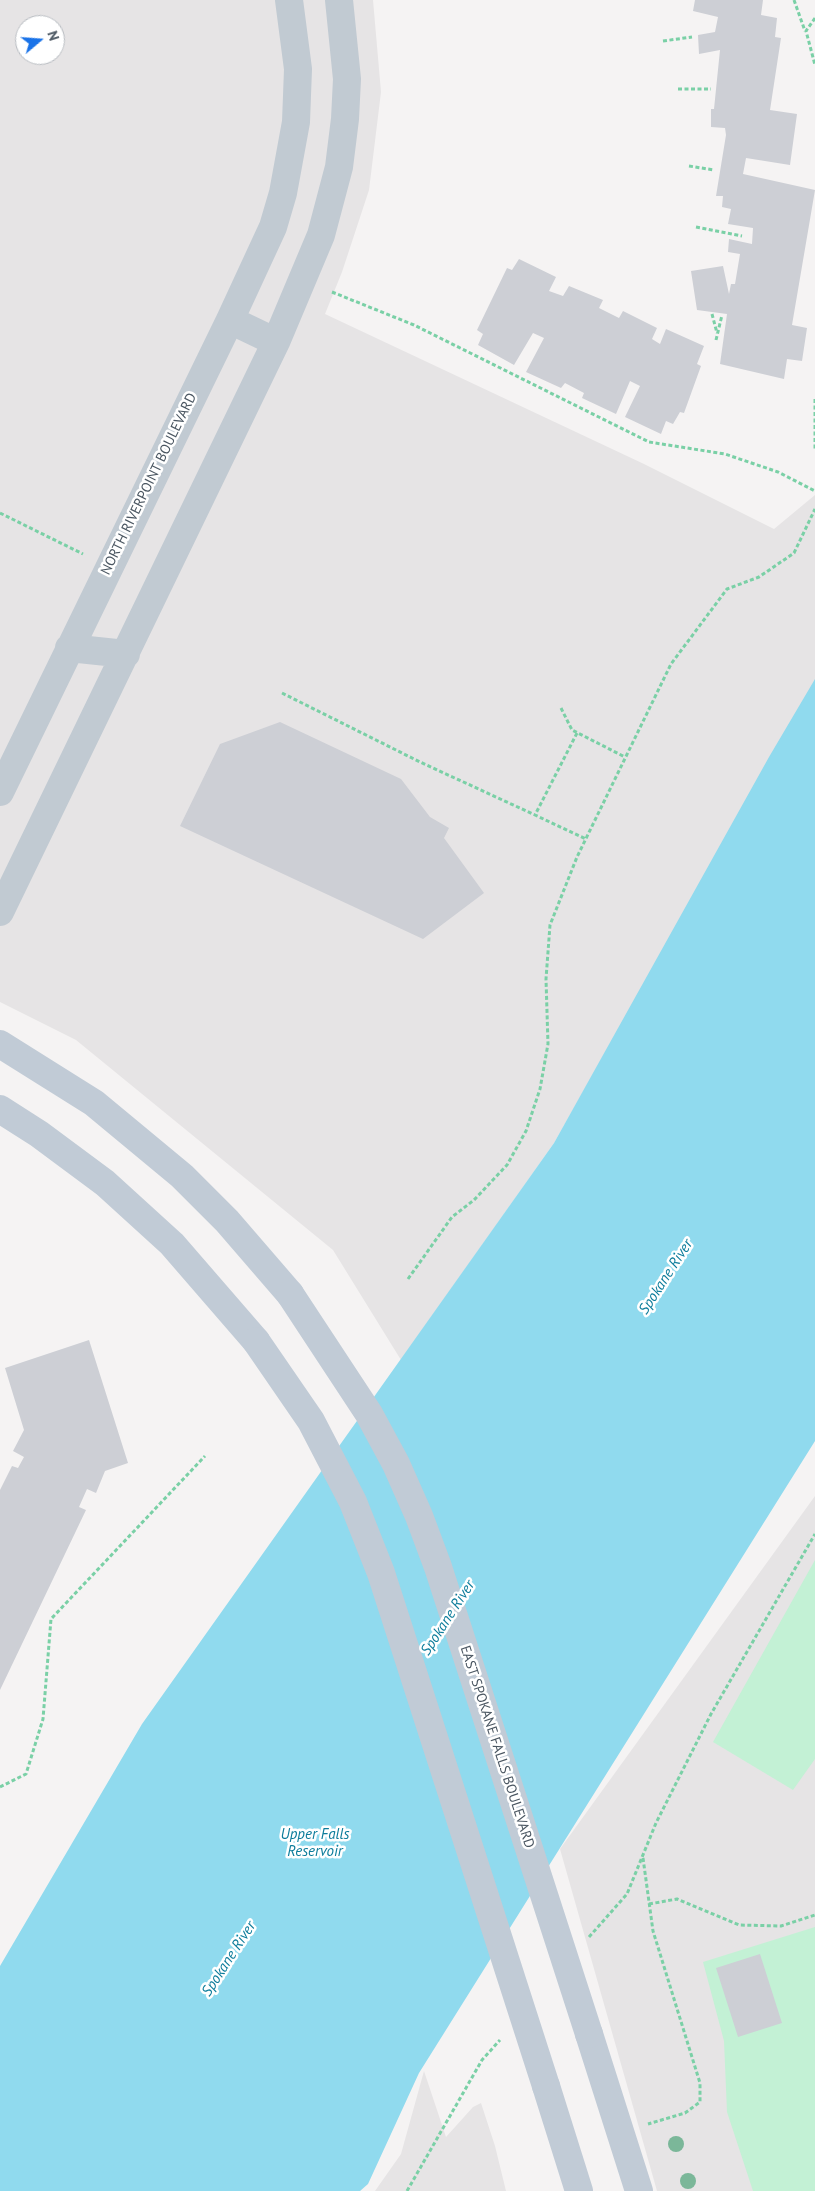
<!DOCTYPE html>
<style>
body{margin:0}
#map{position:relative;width:815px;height:2191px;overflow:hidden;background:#f5f3f3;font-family:"PT Sans",sans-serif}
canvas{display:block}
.north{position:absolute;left:15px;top:15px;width:50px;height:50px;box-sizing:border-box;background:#fff;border:1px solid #b7bbc0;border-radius:50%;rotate:72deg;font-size:14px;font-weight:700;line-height:20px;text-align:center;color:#4a5661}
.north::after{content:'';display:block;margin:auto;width:18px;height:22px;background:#1a73e8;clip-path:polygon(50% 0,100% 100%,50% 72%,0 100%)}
</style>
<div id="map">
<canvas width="815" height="2191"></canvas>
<div class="north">N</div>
</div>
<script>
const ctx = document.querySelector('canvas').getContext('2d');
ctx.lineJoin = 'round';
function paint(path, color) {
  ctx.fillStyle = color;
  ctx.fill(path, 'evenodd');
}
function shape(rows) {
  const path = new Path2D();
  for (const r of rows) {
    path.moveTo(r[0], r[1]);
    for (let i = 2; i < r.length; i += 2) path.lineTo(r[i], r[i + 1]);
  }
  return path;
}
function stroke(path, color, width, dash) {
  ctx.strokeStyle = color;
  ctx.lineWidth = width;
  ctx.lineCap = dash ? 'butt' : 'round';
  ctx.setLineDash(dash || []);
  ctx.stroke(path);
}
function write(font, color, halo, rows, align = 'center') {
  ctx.font = font + ' "PT Sans",sans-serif';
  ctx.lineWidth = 5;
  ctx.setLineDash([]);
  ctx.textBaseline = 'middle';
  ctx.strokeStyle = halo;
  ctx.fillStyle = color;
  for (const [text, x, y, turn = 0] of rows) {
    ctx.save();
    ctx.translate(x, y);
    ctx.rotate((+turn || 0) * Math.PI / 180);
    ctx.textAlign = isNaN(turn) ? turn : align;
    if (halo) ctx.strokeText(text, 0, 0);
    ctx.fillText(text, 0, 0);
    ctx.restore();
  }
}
const education = shape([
 [0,0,373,0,381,92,369,190,342,272,325,314,644,464,774,529,815,495,815,684,554,1143,401,1360,333,1250,76,1040,0,1002],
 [25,25,55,25,55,55,25,55],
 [815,1496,815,2191,657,2191,560,1849],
 [424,2071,446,2137,473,2107,481,2103,495,2146,506,2191,375,2191,401,2154]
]);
const green = shape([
 [815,1560,815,1759,793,1790,713,1742],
 [815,1927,815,2191,753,2191,727,2112,724,2041,703,1962]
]);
const water = shape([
 [815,679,815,1441,419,2073,368,2184,360,2191,0,2191,0,1966,142,1724,554,1143,769,757]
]);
const building = shape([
 [695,0,763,0,761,15,777,18,775,37,781,38,770,110,797,114,790,165,746,158,743,174,815,190,792,325,807,328,802,361,787,359,784,379,720,364,727,314,697,310,691,271,723,266,729,294,731,284,735,284,740,254,728,252,729,239,752,244,753,228,728,224,731,209,722,207,723,196,716,196,726,135,725,128,711,127,711,109,714,109,720,50,699,54,698,35,715,32,718,17,693,11],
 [519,259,556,277,549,291,563,296,569,286,603,300,599,308,619,318,623,311,657,328,652,339,660,344,666,329,704,346,697,364,701,366,684,413,680,412,673,424,666,421,661,434,625,417,640,386,630,381,616,414,582,398,584,393,565,383,561,388,526,372,544,338,533,333,514,365,478,345,483,334,477,330,507,268,512,270],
 [280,722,401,779,430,817,449,828,444,838,484,893,423,939,180,826,220,744],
 [89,1340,128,1463,105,1471,96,1493,87,1489,79,1507,86,1510,0,1690,0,1490,12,1466,18,1468,24,1457,13,1451,24,1430,5,1368],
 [760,1954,782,2023,738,2037,716,1968]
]);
const path = shape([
 [794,0,805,31],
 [815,18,806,31,815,65],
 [663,41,692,37],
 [678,89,711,89],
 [689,166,714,170],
 [696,227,742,236],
 [332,292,414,325,649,442,725,454,778,472,815,491],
 [712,314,717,333],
 [716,340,722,315],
 [815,399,815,449],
 [0,513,83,554],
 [282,693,420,762,535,815],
 [561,708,572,730,625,757],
 [577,733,535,815,586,839],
 [408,1279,452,1217,474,1200,507,1165,526,1131,540,1089,548,1044,546,979,550,925,577,857,671,664,727,589,759,577,794,553,815,509],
 [0,1787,26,1774,43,1719,51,1619,205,1456],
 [643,1858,653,1931,700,2083,700,2102,685,2113,648,2124],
 [649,1904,677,1899,739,1925,781,1926,815,1915],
 [589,1937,627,1894,656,1823,711,1714,815,1534],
 [407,2191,482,2060,500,2040]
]);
const street = shape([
 [230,320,276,342],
 [69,648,126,654],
 [0,792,230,320,273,227,283,193,296,122,298,69,289,0],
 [0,912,276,342,321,235,339,167,345,119,347,79,339,0]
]);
const secondary = shape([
 [0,1044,94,1103,182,1176,227,1221,290,1294],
 [0,1109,39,1134,105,1183,172,1244,256,1341],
 [589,2034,639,2191],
 [546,2086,579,2191]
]);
const secondaryBridge = shape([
 [290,1294,369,1414,396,1464,419,1516,438,1567,589,2034],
 [256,1341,311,1421,353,1502,381,1573,546,2086]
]);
const trees = [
 [676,2144],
 [688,2181]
];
const streetNames = [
 ["NORTH RIVERPOINT BOULEVARD",149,484,-64],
 ["EAST SPOKANE FALLS BOULEVARD",497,1747,72]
];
const waterNames = [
 ["Spokane River",666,1277,-57],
 ["Spokane River",448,1618,-57],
 ["Upper Falls",315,1835],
 ["Reservoir",315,1852],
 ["Spokane River",229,1959,-57]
];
paint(education, '#e6e4e5');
paint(green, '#c3f1d5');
paint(water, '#90daee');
paint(building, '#cdcfd5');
stroke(path, '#7ad0a6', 3, [4, 2.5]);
stroke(street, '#c1cad2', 28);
stroke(secondary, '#c1cbd6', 28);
stroke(secondaryBridge, '#c1cbd6', 28);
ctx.fillStyle = '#7bb799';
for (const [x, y] of trees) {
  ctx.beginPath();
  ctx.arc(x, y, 8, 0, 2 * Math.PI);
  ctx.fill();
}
write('14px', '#4a5661', '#fff', streetNames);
write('italic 15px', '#0c7c9b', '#fff', waterNames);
</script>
